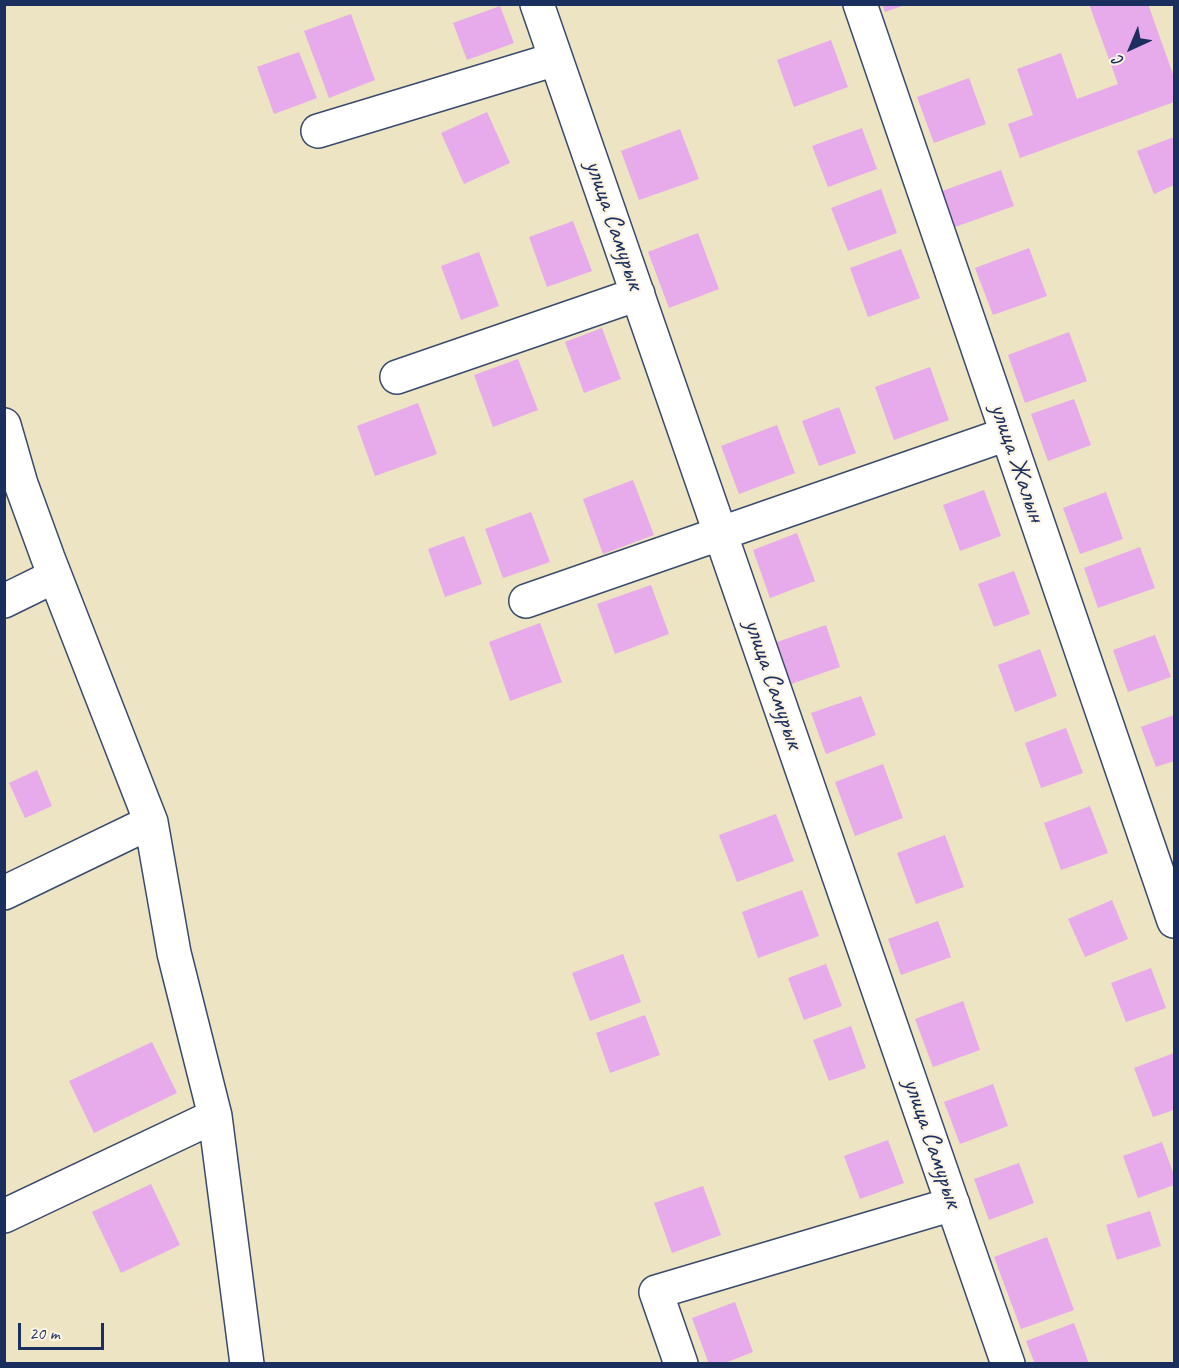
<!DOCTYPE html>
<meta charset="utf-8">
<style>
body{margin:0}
#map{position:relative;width:1179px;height:1368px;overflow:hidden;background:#ece4c2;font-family:Caveat,sans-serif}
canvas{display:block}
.frame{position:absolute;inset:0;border:6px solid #1b2f5e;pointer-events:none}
.north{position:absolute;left:1101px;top:18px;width:60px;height:60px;-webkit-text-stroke:4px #fcf5e5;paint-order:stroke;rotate:224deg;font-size:16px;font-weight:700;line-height:24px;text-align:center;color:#1b2f5e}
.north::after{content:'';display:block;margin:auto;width:21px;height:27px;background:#1b2f5e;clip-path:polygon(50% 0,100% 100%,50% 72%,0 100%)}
.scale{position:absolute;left:18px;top:1323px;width:86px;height:27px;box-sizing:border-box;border:3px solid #1b2f5e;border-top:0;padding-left:8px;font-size:18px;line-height:21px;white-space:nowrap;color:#1b2f5e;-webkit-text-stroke:4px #fcf5e5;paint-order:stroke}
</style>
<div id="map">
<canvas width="1179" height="1368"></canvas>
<div class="frame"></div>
<div class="north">С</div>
<div class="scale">20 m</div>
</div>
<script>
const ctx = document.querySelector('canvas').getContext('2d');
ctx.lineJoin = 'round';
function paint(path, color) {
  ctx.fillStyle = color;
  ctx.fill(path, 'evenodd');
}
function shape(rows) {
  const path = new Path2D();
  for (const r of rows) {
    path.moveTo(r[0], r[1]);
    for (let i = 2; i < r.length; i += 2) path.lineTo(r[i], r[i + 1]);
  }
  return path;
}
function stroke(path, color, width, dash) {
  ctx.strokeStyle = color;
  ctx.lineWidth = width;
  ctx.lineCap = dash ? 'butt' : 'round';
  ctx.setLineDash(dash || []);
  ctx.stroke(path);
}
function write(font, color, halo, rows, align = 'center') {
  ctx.font = font + ' Caveat,sans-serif';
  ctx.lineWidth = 4.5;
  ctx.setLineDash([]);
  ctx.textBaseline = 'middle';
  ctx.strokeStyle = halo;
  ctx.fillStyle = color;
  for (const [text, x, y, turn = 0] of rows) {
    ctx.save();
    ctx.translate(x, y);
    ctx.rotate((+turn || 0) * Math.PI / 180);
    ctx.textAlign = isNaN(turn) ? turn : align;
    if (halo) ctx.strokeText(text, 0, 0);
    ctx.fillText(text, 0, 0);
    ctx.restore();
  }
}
const building = shape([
 [882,4,905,4,905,5,885,12],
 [1089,4,1148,4,1174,77,1174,102,1020,158,1008,124,1033,115,1017,69,1061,53,1077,99,1118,84],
 [500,6,514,43,467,60,453,23],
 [351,14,375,80,329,98,304,31],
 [831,40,848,87,794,107,777,60],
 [299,52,317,98,274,114,257,67],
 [969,78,986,124,934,143,917,97],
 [487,112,510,163,464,184,441,133],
 [862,128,877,169,828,187,812,146],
 [680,129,699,179,639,200,621,151],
 [1174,137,1174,185,1154,194,1137,151],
 [1001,170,1014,206,955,227,942,191],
 [881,189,897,233,848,251,831,208],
 [573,221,592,271,547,287,529,237],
 [698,233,719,289,669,308,648,252],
 [1029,248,1047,296,993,315,975,268],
 [901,249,920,298,868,317,850,268],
 [479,252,499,306,461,320,441,266],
 [602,328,621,379,584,393,565,342],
 [1069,332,1087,381,1025,403,1008,355],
 [518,359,538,410,493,427,474,375],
 [930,367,949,420,894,440,875,387],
 [1074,399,1091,445,1048,461,1031,414],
 [418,403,437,454,375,476,357,426],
 [839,407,856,453,819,466,802,421],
 [777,425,795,473,739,494,721,446],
 [633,480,654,535,603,554,583,499],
 [984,490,1001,536,960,551,943,505],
 [1106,492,1123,539,1080,554,1063,508],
 [531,512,550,562,503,578,485,529],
 [797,533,815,581,770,598,753,550],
 [464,536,482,584,445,597,428,549],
 [1140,547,1155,588,1098,608,1084,568],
 [1014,571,1030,614,994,627,978,584],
 [651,585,669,634,615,654,597,604],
 [540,623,562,682,510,701,489,642],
 [826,625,840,667,791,684,777,642],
 [1155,635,1171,677,1128,692,1113,650],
 [1040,649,1057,696,1015,712,998,665],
 [861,696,876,735,826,754,811,713],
 [1174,715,1174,761,1156,767,1141,727],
 [1066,728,1083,773,1041,788,1025,743],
 [883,764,903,818,855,836,835,782],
 [37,770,52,806,25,818,9,783],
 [1090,806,1108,853,1061,870,1044,823],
 [776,814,794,861,737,882,719,835],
 [945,835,964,887,916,904,897,853],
 [802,890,819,936,758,958,742,912],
 [1112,900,1128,939,1085,957,1068,919],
 [938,921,951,957,901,975,888,939],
 [623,954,641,1002,590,1021,572,973],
 [826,964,842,1006,804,1020,788,978],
 [1151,968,1166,1008,1126,1022,1111,983],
 [963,1001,980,1050,933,1067,915,1019],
 [645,1015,660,1055,610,1073,596,1033],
 [851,1026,866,1068,829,1081,813,1040],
 [152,1042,177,1093,94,1133,69,1081],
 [1174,1053,1174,1110,1153,1117,1134,1068],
 [993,1084,1008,1126,960,1144,944,1102],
 [888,1140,904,1183,860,1199,844,1156],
 [1162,1142,1174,1175,1174,1185,1138,1198,1123,1156],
 [1019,1163,1034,1203,989,1220,974,1179],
 [151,1184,180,1245,121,1273,92,1212],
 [703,1186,721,1235,672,1253,654,1203],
 [1150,1211,1161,1246,1117,1260,1106,1225],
 [1047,1237,1074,1310,1021,1329,994,1257],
 [735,1302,753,1352,722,1364,709,1364,692,1318],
 [1074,1323,1089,1364,1035,1364,1026,1341]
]);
const minor = shape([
 [537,4,1008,1364],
 [860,4,1174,921],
 [318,131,556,59],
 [397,377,638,294],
 [4,425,21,484,48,558,151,822,174,953,215,1116,247,1364],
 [4,601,55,576],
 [526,601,1007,434],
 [4,893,151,822],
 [4,1216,215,1116],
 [681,1364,656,1292,953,1204]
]);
const streetNames = [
 ["улица Самурык",614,225,71],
 ["улица Жалын",1017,463,71],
 ["улица Самурык",773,684,71],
 ["улица Самурык",932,1143,71]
];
paint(building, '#e7aaeb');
stroke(minor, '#3a4a6d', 36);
stroke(minor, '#fff', 33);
write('26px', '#1b2f5e', '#fcf5e5', streetNames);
</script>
